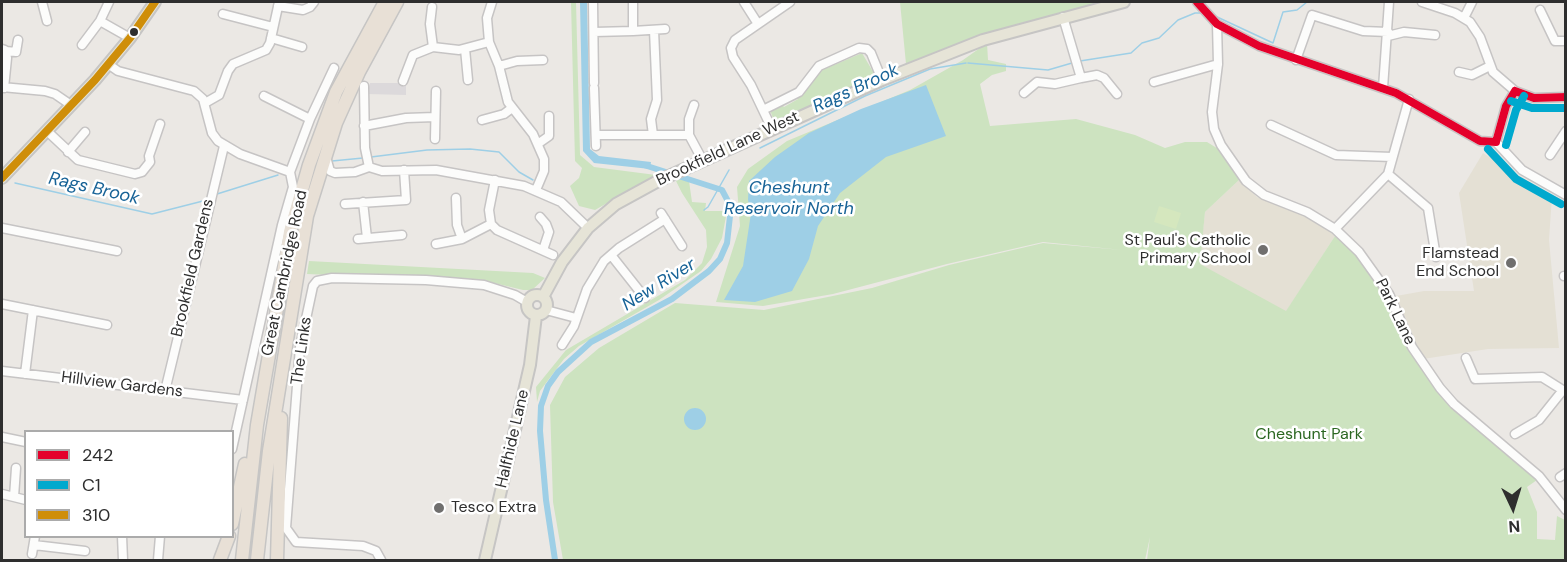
<!DOCTYPE html>
<style>
body{margin:0}
#map{position:relative;width:1567px;height:562px;overflow:hidden;background:#ebe8e4;font-family:"DM Sans",sans-serif}
canvas{display:block}
.frame{position:absolute;inset:0;border:3px solid #2e2e2e;pointer-events:none}
.legend{position:absolute;left:24px;top:430px;width:210px;height:108px;box-sizing:border-box;background:#fff;border:2px solid #ababab;margin:0;padding:8px 10px;list-style:none;font-size:18px;color:#2e2e2e}
.legend li{display:flex;align-items:center;gap:12px;height:30px}
.legend b{width:30px;border:2px solid #ababab}
.north{position:absolute;left:1483px;top:478px;width:60px;height:60px;-webkit-text-stroke:4px #fff;paint-order:stroke;rotate:176deg;font-size:16px;font-weight:700;line-height:24px;text-align:center;color:#2e2e2e}
.north::after{content:'';display:block;margin:auto;width:21px;height:27px;background:#2e2e2e;clip-path:polygon(50% 0,100% 100%,50% 72%,0 100%)}
</style>
<div id="map">
<canvas width="1567" height="562"></canvas>
<div class="frame"></div>
<ul class="legend">
<li><b style="height:8px;background:#e4002b"></b>242</li>
<li><b style="height:8px;background:#00a9ce"></b>C1</li>
<li><b style="height:8px;background:#cf8e09"></b>310</li>
</ul>
<div class="north">N</div>
</div>
<script>
const ctx = document.querySelector('canvas').getContext('2d');
ctx.lineJoin = 'round';
function paint(path, color) {
  ctx.fillStyle = color;
  ctx.fill(path, 'evenodd');
}
function shape(rows) {
  const path = new Path2D();
  for (const r of rows) {
    if (r.length === 3) {
      path.moveTo(r[0] + r[2], r[1]);
      path.arc(r[0], r[1], r[2], 0, 2 * Math.PI);
      continue;
    }
    path.moveTo(r[0], r[1]);
    for (let i = 2; i < r.length; i += 2) path.lineTo(r[i], r[i + 1]);
  }
  return path;
}
function stroke(path, color, width, dash) {
  ctx.strokeStyle = color;
  ctx.lineWidth = width;
  ctx.lineCap = dash ? 'butt' : 'round';
  ctx.setLineDash(dash || []);
  ctx.stroke(path);
}
function write(font, color, halo, rows, align = 'center') {
  ctx.font = font + ' "DM Sans",sans-serif';
  ctx.lineWidth = 5;
  ctx.setLineDash([]);
  ctx.textBaseline = 'middle';
  ctx.strokeStyle = halo;
  ctx.fillStyle = color;
  for (const [text, x, y, turn = 0] of rows) {
    ctx.save();
    ctx.translate(x, y);
    ctx.rotate((+turn || 0) * Math.PI / 180);
    ctx.textAlign = isNaN(turn) ? turn : align;
    if (halo) ctx.strokeText(text, 0, 0);
    ctx.fillText(text, 0, 0);
    ctx.restore();
  }
}
const industrial = shape([
 [370,83,406,83,406,95,367,94]
]);
const education = shape([
 [1483,153,1552,196,1549,240,1559,348,1488,349,1423,359,1396,296,1424,291,1474,291,1459,193],
 [1239,180,1257,197,1310,218,1335,236,1286,312,1199,264,1205,212]
]);
const green = shape([
 [571,2,576,2,580,155,594,167,656,175,595,210,579,206,570,186,579,178,582,168,575,161],
 [900,2,1104,2,1021,23,906,64],
 [987,43,988,60,1006,64,1006,71,992,75,980,84,990,126,1076,119,1135,135,1165,148,1185,142,1207,142,1220,150,1239,180,1205,212,1200,264,1286,311,1335,236,1348,246,1376,280,1450,407,1485,433,1537,480,1527,487,1537,512,1537,539,1555,540,1557,516,1565,520,1565,560,1147,560,1150,537,1145,560,563,560,553,502,550,405,565,377,599,348,675,303,764,310,872,288,949,265,1043,243,1122,250,1043,242,947,264,833,294,763,306,716,302,740,226,737,187,748,169,787,141,910,90,963,60],
 [862,53,872,70,876,69,875,77,777,121,773,118,770,110,781,103,784,107,798,99,797,96,825,65,827,68],
 [680,179,689,181,692,202,706,203,705,211,727,211,722,238,711,259,701,271,659,300,579,346,564,359,540,391,537,402,536,387,566,350,685,280,702,263,707,247,706,230,682,193,676,181],
 [309,261,533,273,545,278,532,290,523,290,490,282,307,274]
]);
const pitch = shape([
 [1159,206,1181,213,1176,229,1154,222]
]);
const water = shape([
 [580,2,587,2,590,149,599,156,651,162,650,169,594,163,583,151],
 [926,85,946,136,886,157,840,193,818,226,809,259,792,291,755,302,724,300,743,266,751,213,748,200,749,181,775,157,809,133,861,109],
 [695,419,11]
]);
const stream = shape([
 [1349,2,1356,2],
 [1215,16,1273,43,1283,12,1297,10,1307,2],
 [1080,61,1131,53,1142,43,1159,38,1178,20,1195,13,1201,13],
 [968,63,1048,70,1072,63],
 [760,148,865,96,930,69,966,63],
 [371,157,427,150,470,149,499,152,519,172,533,180],
 [332,161,363,158],
 [15,183,152,214,203,201],
 [217,194,278,175],
 [704,210,708,207,729,170]
]);
const canal = shape([
 [555,560,546,500,540,431,541,406,548,386,558,372,591,342,672,299,709,271,720,259,727,243,731,207,722,190,644,165]
]);
const minor = shape([
 [42,2,47,21],
 [492,2,487,18,489,42,499,66,508,102,533,134,544,159,544,171,536,190],
 [593,2,594,83],
 [633,2,633,31,665,29],
 [744,2,758,24],
 [1197,2,1217,24,1259,46,1396,93,1480,141,1496,142],
 [1422,2,1455,13,1470,22,1480,37,1493,72,1515,91,1534,98,1566,97],
 [278,6,303,10,310,7,314,2],
 [432,7,430,24,433,47,459,50,489,42],
 [1540,10,1555,41,1566,41],
 [223,14,273,27],
 [1063,17,1081,78,1097,75,1104,78,1117,94],
 [1464,18,1472,2],
 [100,21,130,38],
 [1217,24,1218,64,1212,112,1214,129,1221,145,1246,181,1264,195,1307,212,1335,229,1359,252,1389,294,1412,347,1440,388,1454,404,1539,476,1566,510],
 [594,32,633,31],
 [1388,36,1404,32,1435,35],
 [271,38,302,47],
 [82,45,100,21,109,2],
 [2,49,5,50,7,58,4,88],
 [465,49,468,80],
 [6,51,16,52,18,40],
 [1296,60,1312,15,1363,31,1388,32],
 [108,64,118,71,194,91,203,99,212,133,218,141,240,154,290,172],
 [499,66,517,61,543,60],
 [1459,72,1472,75,1490,66],
 [403,81,413,55,433,47],
 [1154,82,1218,64],
 [364,86,365,148,369,167],
 [2,87,45,91,55,94,71,105],
 [594,88,596,146],
 [1383,88,1389,2],
 [1024,93,1037,82,1055,84,1081,78],
 [264,96,310,119],
 [205,103,219,95,228,71,233,64,266,50,270,43,279,2],
 [763,110,799,92,819,66,859,48,867,49,871,53,882,80],
 [482,120,504,114,512,108],
 [1271,125,1336,155,1392,157],
 [364,126,406,118,435,117],
 [772,129,751,85,733,57,731,48,735,40,790,2],
 [47,131,78,160,135,174,142,172,150,162,149,156,160,124],
 [596,135,689,135,703,161],
 [653,135,651,119,657,100,654,30],
 [689,135,689,119,694,105],
 [435,139,436,91],
 [1496,142,1522,170,1566,195],
 [1496,142,1506,106,1515,91],
 [539,143,549,136,549,116],
 [68,152,85,132],
 [1550,155,1566,131],
 [326,157,330,171,335,173,355,172,369,167,382,171,436,170,524,186,561,202,588,228],
 [290,172,310,119,334,68],
 [1388,174,1428,208,1436,257],
 [495,180,489,210,491,224,497,230,553,255],
 [456,198,457,225,462,239],
 [363,202,367,238],
 [345,204,406,200,404,170],
 [661,213,682,246],
 [540,217,546,224,549,232,543,250],
 [2,228,117,251],
 [1335,229,1388,174,1409,99],
 [358,239,402,235],
 [436,244,462,239,491,224],
 [611,255,645,298],
 [1564,276,1566,276],
 [2,304,107,325],
 [546,310,576,318],
 [562,345,574,326,587,289,604,261,619,248,665,219],
 [1466,358,1475,379,1542,377,1566,392],
 [2,371,243,400],
 [25,374,33,310],
 [165,391,224,146],
 [1515,434,1539,420,1563,390],
 [2,437,26,442],
 [232,449,282,225,293,187,290,172],
 [1560,477,1566,473],
 [2,494,26,500],
 [14,497,16,468],
 [122,536,123,560],
 [34,545,85,551],
 [32,554,35,536],
 [158,560,160,536],
 [381,560,376,551,363,546,296,542,286,528,300,347,313,286,317,281,332,278,426,280,484,285,515,295,527,302]
]);
const major = shape([
 [2,178,95,80,130,38,155,2],
 [537,305,10],
 [543,297,562,262,588,228,616,204,658,181,882,80,983,40,1124,2],
 [485,560,530,365,536,316]
]);
const highway = shape([
 [232,524,245,464],
 [220,560,229,536],
 [242,560,257,425,290,232,309,165,336,92,385,2],
 [257,560,269,451,307,216,336,123,359,72,397,2],
 [277,560,281,418]
]);
const bus1 = shape([
 [1197,2,1217,24,1259,46,1396,93,1480,141,1496,142],
 [1515,91,1534,98,1566,97],
 [1496,142,1506,106,1515,91]
]);
const bus2 = shape([
 [1511,101,1532,108,1566,108],
 [1506,145,1516,110,1524,96],
 [1488,149,1516,179,1561,204]
]);
const bus3 = shape([
 [2,178,95,80,130,38,155,2]
]);
const markers = [
 [134,32,5,"#2e2e2e"],
 [1263,250,6,"#706f6e"],
 [1511,263,6,"#706f6e"],
 [439,508,6,"#706f6e"]
];
const streetNames = [
 ["Brookfield Lane West",728,149,-25],
 ["Brookfield Gardens",193,268,-77],
 ["Great Cambridge Road",285,273,-78],
 ["Park Lane",1395,312,64],
 ["The Links",302,351,-82],
 ["Hillview Gardens",122,385,7],
 ["Halfhide Lane",513,439,-77]
];
const poiNames = [
 ["St Paul's Catholic",1251,241],
 ["Primary School",1251,259],
 ["Flamstead",1499,254],
 ["End School",1499,272],
 ["Tesco Extra",451,508,"left"]
];
const parkNames = [
 ["Cheshunt Park",1309,435]
];
const waterNames = [
 ["Rags Brook",856,89,-25],
 ["Cheshunt",789,188],
 ["Reservoir North",789,209],
 ["Rags Brook",94,189,13],
 ["New River",659,285,-32]
];
paint(industrial, '#dcd9db');
paint(education, '#e4e0d4');
paint(green, '#cde3c0');
paint(pitch, '#d5e7be');
paint(water, '#9ecfe6');
stroke(stream, '#9ecfe6', 1.5);
stroke(canal, '#9ecfe6', 6);
stroke(minor, '#c6c4c4', 11);
stroke(major, '#c6c5c4', 14);
stroke(highway, '#c6c5c4', 15);
stroke(minor, '#fcfcfb', 8);
stroke(major, '#e6e4d7', 10);
stroke(highway, '#e8e0d6', 12);
stroke(bus1, '#e4002b', 8);
stroke(bus2, '#00a9ce', 8);
stroke(bus3, '#cf8e09', 8);
for (const [x, y, r, color] of markers) {
  const dot = new Path2D();
  dot.arc(x, y, r, 0, 2 * Math.PI);
  ctx.fillStyle = color;
  ctx.fill(dot);
  stroke(dot, '#fff', 2);
}
write('16px', '#2e2e2e', '#fff', streetNames);
write('16px', '#2e2e2e', '#fff', poiNames, 'right');
write('16px', '#2b6721', '#fff', parkNames);
write('italic 18px', '#186397', '#fff', waterNames);
</script>
